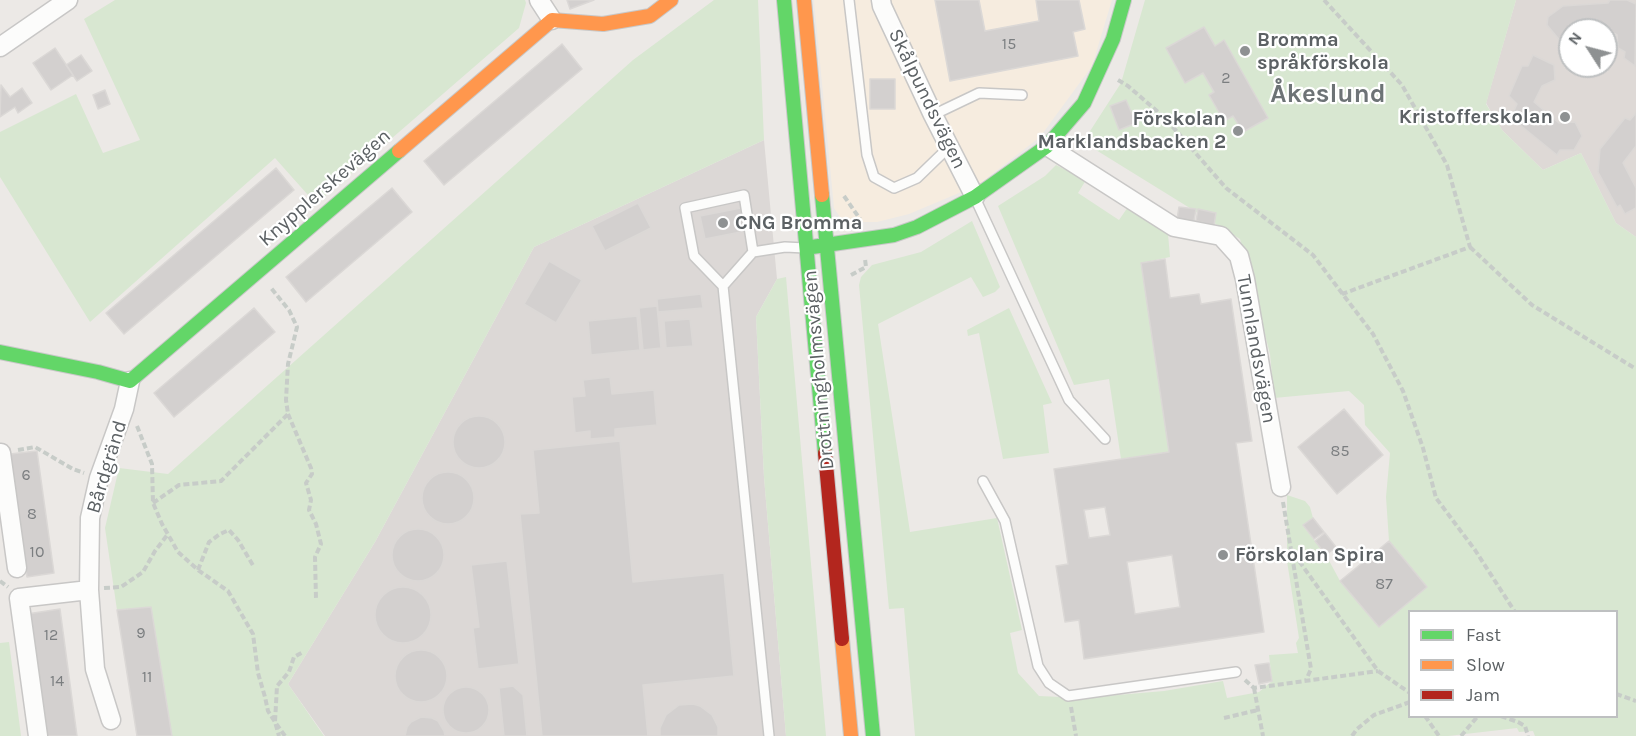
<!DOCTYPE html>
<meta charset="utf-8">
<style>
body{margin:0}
#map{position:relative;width:1636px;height:736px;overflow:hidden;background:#ece9e6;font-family:Karla,sans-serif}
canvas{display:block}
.legend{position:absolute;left:1408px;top:610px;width:210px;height:108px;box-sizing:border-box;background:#fff;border:2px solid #bec0c1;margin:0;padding:8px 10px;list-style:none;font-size:18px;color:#5c6164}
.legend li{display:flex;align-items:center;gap:12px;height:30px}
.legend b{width:30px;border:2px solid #bec0c1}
.north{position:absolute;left:1558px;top:18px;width:60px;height:60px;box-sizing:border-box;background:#fff;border:2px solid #bec0c1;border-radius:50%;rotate:306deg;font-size:16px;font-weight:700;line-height:24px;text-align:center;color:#5c6164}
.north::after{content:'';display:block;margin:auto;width:21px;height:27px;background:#8e9192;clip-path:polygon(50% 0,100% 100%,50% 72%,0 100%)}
</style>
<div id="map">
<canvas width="1636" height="736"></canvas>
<ul class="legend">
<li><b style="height:8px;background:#63d668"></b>Fast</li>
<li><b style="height:8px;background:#ff974d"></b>Slow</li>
<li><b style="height:8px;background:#b3261e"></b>Jam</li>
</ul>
<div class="north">N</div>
</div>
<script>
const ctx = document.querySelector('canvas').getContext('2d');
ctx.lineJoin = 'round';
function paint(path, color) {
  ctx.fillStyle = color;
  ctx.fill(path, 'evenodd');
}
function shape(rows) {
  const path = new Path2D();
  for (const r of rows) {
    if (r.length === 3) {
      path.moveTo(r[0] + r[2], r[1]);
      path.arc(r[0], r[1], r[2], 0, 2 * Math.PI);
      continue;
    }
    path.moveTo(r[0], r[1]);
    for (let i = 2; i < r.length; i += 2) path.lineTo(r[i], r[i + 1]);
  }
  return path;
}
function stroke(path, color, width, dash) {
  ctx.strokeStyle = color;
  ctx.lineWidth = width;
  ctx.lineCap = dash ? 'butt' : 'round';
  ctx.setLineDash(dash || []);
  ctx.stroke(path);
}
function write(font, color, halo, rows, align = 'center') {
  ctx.font = font + ' Karla,sans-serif';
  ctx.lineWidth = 4.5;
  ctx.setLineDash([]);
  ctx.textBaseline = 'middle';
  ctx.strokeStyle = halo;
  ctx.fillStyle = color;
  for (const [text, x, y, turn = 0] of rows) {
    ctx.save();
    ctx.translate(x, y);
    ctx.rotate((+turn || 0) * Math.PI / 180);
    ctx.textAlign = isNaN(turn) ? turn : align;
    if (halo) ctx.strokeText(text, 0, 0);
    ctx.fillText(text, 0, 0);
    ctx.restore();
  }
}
const commercial = shape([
 [814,0,1112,0,1092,66,1040,137,978,185,909,214,877,222,849,222,840,217,834,208]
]);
const industrial = shape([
 [764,140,777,279,756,317,764,477,786,736,325,736,288,684,375,542,534,247]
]);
const education = shape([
 [1516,0,1636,0,1636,237,1616,223,1581,153,1543,170,1502,130,1486,103],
 [1570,30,1606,30,1606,66,1570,66]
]);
const green = shape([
 [115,0,525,0,526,3,519,28,316,204,275,158,90,322,0,177,0,132,76,94,103,153,140,140,84,19],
 [714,0,758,0,764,140,534,247,375,542,288,684,324,736,172,736,151,607,117,610,105,528,119,468,168,474,633,60],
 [1145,0,1516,0,1486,104,1502,130,1543,170,1581,153,1616,223,1636,237,1636,736,1535,736,1533,731,1519,732,1517,728,1448,736,915,736,904,608,889,609,859,285,861,277,872,265,921,252,972,221,1000,287,995,292,983,297,971,277,878,324,910,532,997,518,1022,630,1010,633,1018,673,1039,696,1083,698,1164,691,1223,681,1227,698,1259,692,1272,681,1269,655,1298,653,1296,643,1299,638,1287,561,1287,495,1305,501,1310,507,1313,518,1303,526,1326,555,1340,581,1379,627,1427,587,1389,541,1386,497,1390,453,1365,425,1364,405,1349,391,1274,398,1270,354,1240,239,1083,142,1121,83],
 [1410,612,1616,612,1616,716,1410,716],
 [1056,165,1086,180,1078,193,1119,220,1128,207,1168,234,1170,257,1141,263,1169,452,1121,459,1109,379,1074,385,998,206,1045,176],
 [786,277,826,736,786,736,764,477,756,317,777,279],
 [1009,308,1052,403,1043,405,1049,453,1003,459,979,333,968,336,967,330],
 [9,642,21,736,0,736,0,643]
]);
const building = shape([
 [567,0,594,0,570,9,567,0],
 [935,0,979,0,985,31,1039,21,1036,0,1079,0,1085,29,1073,32,1078,56,950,81,935,0],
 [1610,0,1627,0,1636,4,1635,66,1624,58,1625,52,1618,48,1617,35,1599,24,1596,30,1570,30,1569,45,1562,43,1547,25,1548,17,1563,6,1608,3,1610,0],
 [1204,27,1215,46,1224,40,1268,118,1243,132,1233,116,1224,121,1209,95,1214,92,1203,73,1185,83,1166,48,1204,27],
 [562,44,582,69,444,185,424,161,562,44],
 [55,48,73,75,51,90,33,63,55,48],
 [81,55,92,71,77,81,66,65,81,55],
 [1533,55,1554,65,1555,80,1542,86,1534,102,1559,123,1575,122,1582,136,1574,150,1560,150,1557,155,1520,125,1523,121,1513,113,1517,104,1509,96,1522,66,1528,66,1533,55],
 [870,79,895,79,895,109,870,109,870,79],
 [1,85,10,97,22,88,32,103,18,113,15,107,0,117,1,85],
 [105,90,110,104,98,109,93,95,105,90],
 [1126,100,1136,123,1119,130,1110,106,1126,100],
 [1636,113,1636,146,1623,163,1636,188,1636,208,1625,214,1620,205,1617,207,1598,172,1600,149,1625,118,1630,120,1636,113],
 [276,168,294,190,124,334,106,313,276,168],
 [392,188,412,212,306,302,286,277,392,188],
 [638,203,651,228,605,251,592,226,638,203],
 [1179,207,1196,209,1194,221,1177,219,1179,207],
 [741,208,746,231,705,239,700,216,741,208],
 [1198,209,1216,213,1214,225,1196,221,1198,209],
 [1165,259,1170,298,1199,294,1201,304,1231,299,1252,441,1236,443,1264,632,1084,659,1079,620,1065,622,1056,566,1068,564,1054,469,1169,452,1141,263,1165,259],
 [1105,507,1110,535,1089,538,1084,510,1105,507],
 [1172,555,1180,607,1135,614,1127,562,1172,555],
 [549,261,582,280,556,323,524,304,549,261],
 [701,294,703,308,658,312,657,299,701,294],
 [657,306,661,348,643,350,639,308,657,306],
 [254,308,275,332,174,417,154,393,254,308],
 [637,316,640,350,591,355,588,321,637,316],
 [690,319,693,346,666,348,664,321,690,319],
 [610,377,612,394,654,390,657,425,615,429,615,437,590,439,590,431,575,433,572,397,585,396,583,380,610,377],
 [1344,409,1383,455,1337,494,1298,447,1344,409],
 [479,442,26],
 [620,441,633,582,724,573,734,676,643,685,648,736,542,736,520,514,539,513,533,450,620,441],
 [37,451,54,573,27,577,10,454,37,451],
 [448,498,26],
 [1313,518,1324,532,1314,539,1303,525,1313,518],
 [418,555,26],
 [1325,533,1336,547,1326,555,1315,541,1325,533],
 [1389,541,1427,587,1379,627,1340,581,1389,541],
 [507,561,519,664,478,669,473,628,479,627,471,565,507,561],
 [403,615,28],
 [151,607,172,736,137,736,117,610,151,607],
 [60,609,77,736,44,736,27,614,60,609],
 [421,676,26],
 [1269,663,1272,681,1259,684,1255,665,1269,663],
 [513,686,523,695,527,736,504,736,499,688,513,686],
 [466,710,23],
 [693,704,700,706,712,715,718,727,718,736,660,736,660,728,666,715,679,705,693,704],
 [421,717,432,718,438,721,444,731,445,736,405,736,407,727,411,722,421,717]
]);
const path = shape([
 [1324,0,1402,85,1447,165,1470,247,1342,294],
 [1118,80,1128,86,1165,118,1226,188,1313,255,1373,334,1403,391,1423,448,1436,498,1475,550,1515,612],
 [844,196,860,219],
 [1470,247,1532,305,1636,369],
 [851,275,866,267,865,259],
 [288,414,311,468,312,474,306,483,311,500,309,510,316,524,321,544,315,557,316,599],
 [137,426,152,464,153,503,162,524,178,552,198,570,228,591,253,634,258,673,265,697,268,711,275,722,279,736],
 [18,450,35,447,73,469,84,473],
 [1283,502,1311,669,1306,680],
 [153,503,179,485,221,481,288,414,286,400,288,364,297,327,289,310,271,288],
 [1294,554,1378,671,1410,693],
 [198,570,209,542,220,534,229,530,238,540,254,567],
 [0,581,8,587],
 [104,588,121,587,143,572,155,551,168,534],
 [1245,680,1254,688,1378,671],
 [1254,688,1263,736],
 [1616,694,1636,701],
 [1071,707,1076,736],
 [1425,716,1439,736],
 [1501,716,1518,722,1525,726,1528,736],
 [1224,718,1258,710],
 [285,736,275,722,277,686,289,672,294,657,303,652],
 [1352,736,1357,729,1374,715,1410,702],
 [1461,736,1478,716]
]);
const lane = shape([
 [849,0,867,155,874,177,894,188,917,178,949,147],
 [933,115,979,93,1022,95],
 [976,200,1069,400,1105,439],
 [723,286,694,256,685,208,744,195,753,252],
 [983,481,1005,521,1038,666,1049,683,1068,696,1236,672],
 [769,736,723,286,753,252,785,247,805,248]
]);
const street = shape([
 [539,0,552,20],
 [881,0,882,6,933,115,975,197],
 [0,47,68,0],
 [1047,146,1174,227,1221,236,1239,256,1245,279,1281,487],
 [1,453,17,568],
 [111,720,95,669,89,590,90,518,99,478,124,409,130,381],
 [38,736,19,598,89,590]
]);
const fast = shape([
 [784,0,825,453],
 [822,195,873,736],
 [812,247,894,235,917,227,975,197,1047,146,1084,103,1113,39,1124,0],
 [0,352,98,372,130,381,399,151]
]);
const slow = shape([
 [804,0,822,195],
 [399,151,552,20,603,24,650,16,671,0],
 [842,639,851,736]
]);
const jam = shape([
 [825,453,842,639]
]);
const markers = [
 [1245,51,6,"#8e9192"],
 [1565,117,6,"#8e9192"],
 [1238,131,6,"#8e9192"],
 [723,223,6,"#8e9192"],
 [1223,555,6,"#8e9192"]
];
const numberNames = [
 ["15",1009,44],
 ["2",1226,78],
 ["85",1340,451],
 ["6",26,475],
 ["8",32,514],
 ["10",37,552],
 ["87",1384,584],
 ["9",141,633],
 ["12",51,635],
 ["11",147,677],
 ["14",57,681]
];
const poiNames = [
 ["Bromma",1257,40],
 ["språkförskola",1257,63],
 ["Kristofferskolan",1553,117,"right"],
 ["Förskolan",1226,119,"right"],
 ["Marklandsbacken 2",1226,142,"right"],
 ["CNG Bromma",735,223],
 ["Förskolan Spira",1235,555]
];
const streetNames = [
 ["Skålpundsvägen",927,99,64],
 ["Knypplerskevägen",325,188,-41],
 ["Tunnlandsvägen",1256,349,80],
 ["Drottningholmsvägen",819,370,-95],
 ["Bårdgränd",107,467,-73]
];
const districtNames = [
 ["Åkeslund",1328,95]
];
paint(commercial, '#f6ecdf');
paint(industrial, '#dcd8d6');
paint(education, '#ded9d6');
paint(green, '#d8e7d1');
paint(building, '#d3d0cf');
stroke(building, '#dbd8d6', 1.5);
stroke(lane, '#c8c7c6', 12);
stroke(street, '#c8c7c6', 21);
stroke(fast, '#c8c8c8', 16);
stroke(slow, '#c8c8c8', 16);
stroke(jam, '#c8c8c8', 16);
stroke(path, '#c7ccc8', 4, [6, 3]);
stroke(lane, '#fcfcfb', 9);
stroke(street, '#fcfcfb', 18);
stroke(fast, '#63d668', 14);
stroke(slow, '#ff974d', 14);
stroke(jam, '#b3261e', 14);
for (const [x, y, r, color] of markers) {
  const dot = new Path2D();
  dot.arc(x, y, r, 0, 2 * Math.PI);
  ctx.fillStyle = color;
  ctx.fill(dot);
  stroke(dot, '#fff', 2);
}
write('16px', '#7b7e80', null, numberNames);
write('bold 20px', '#5c6164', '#fff', poiNames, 'left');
write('20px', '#5c6164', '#fff', streetNames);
write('bold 26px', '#6d7376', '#fff', districtNames);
</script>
